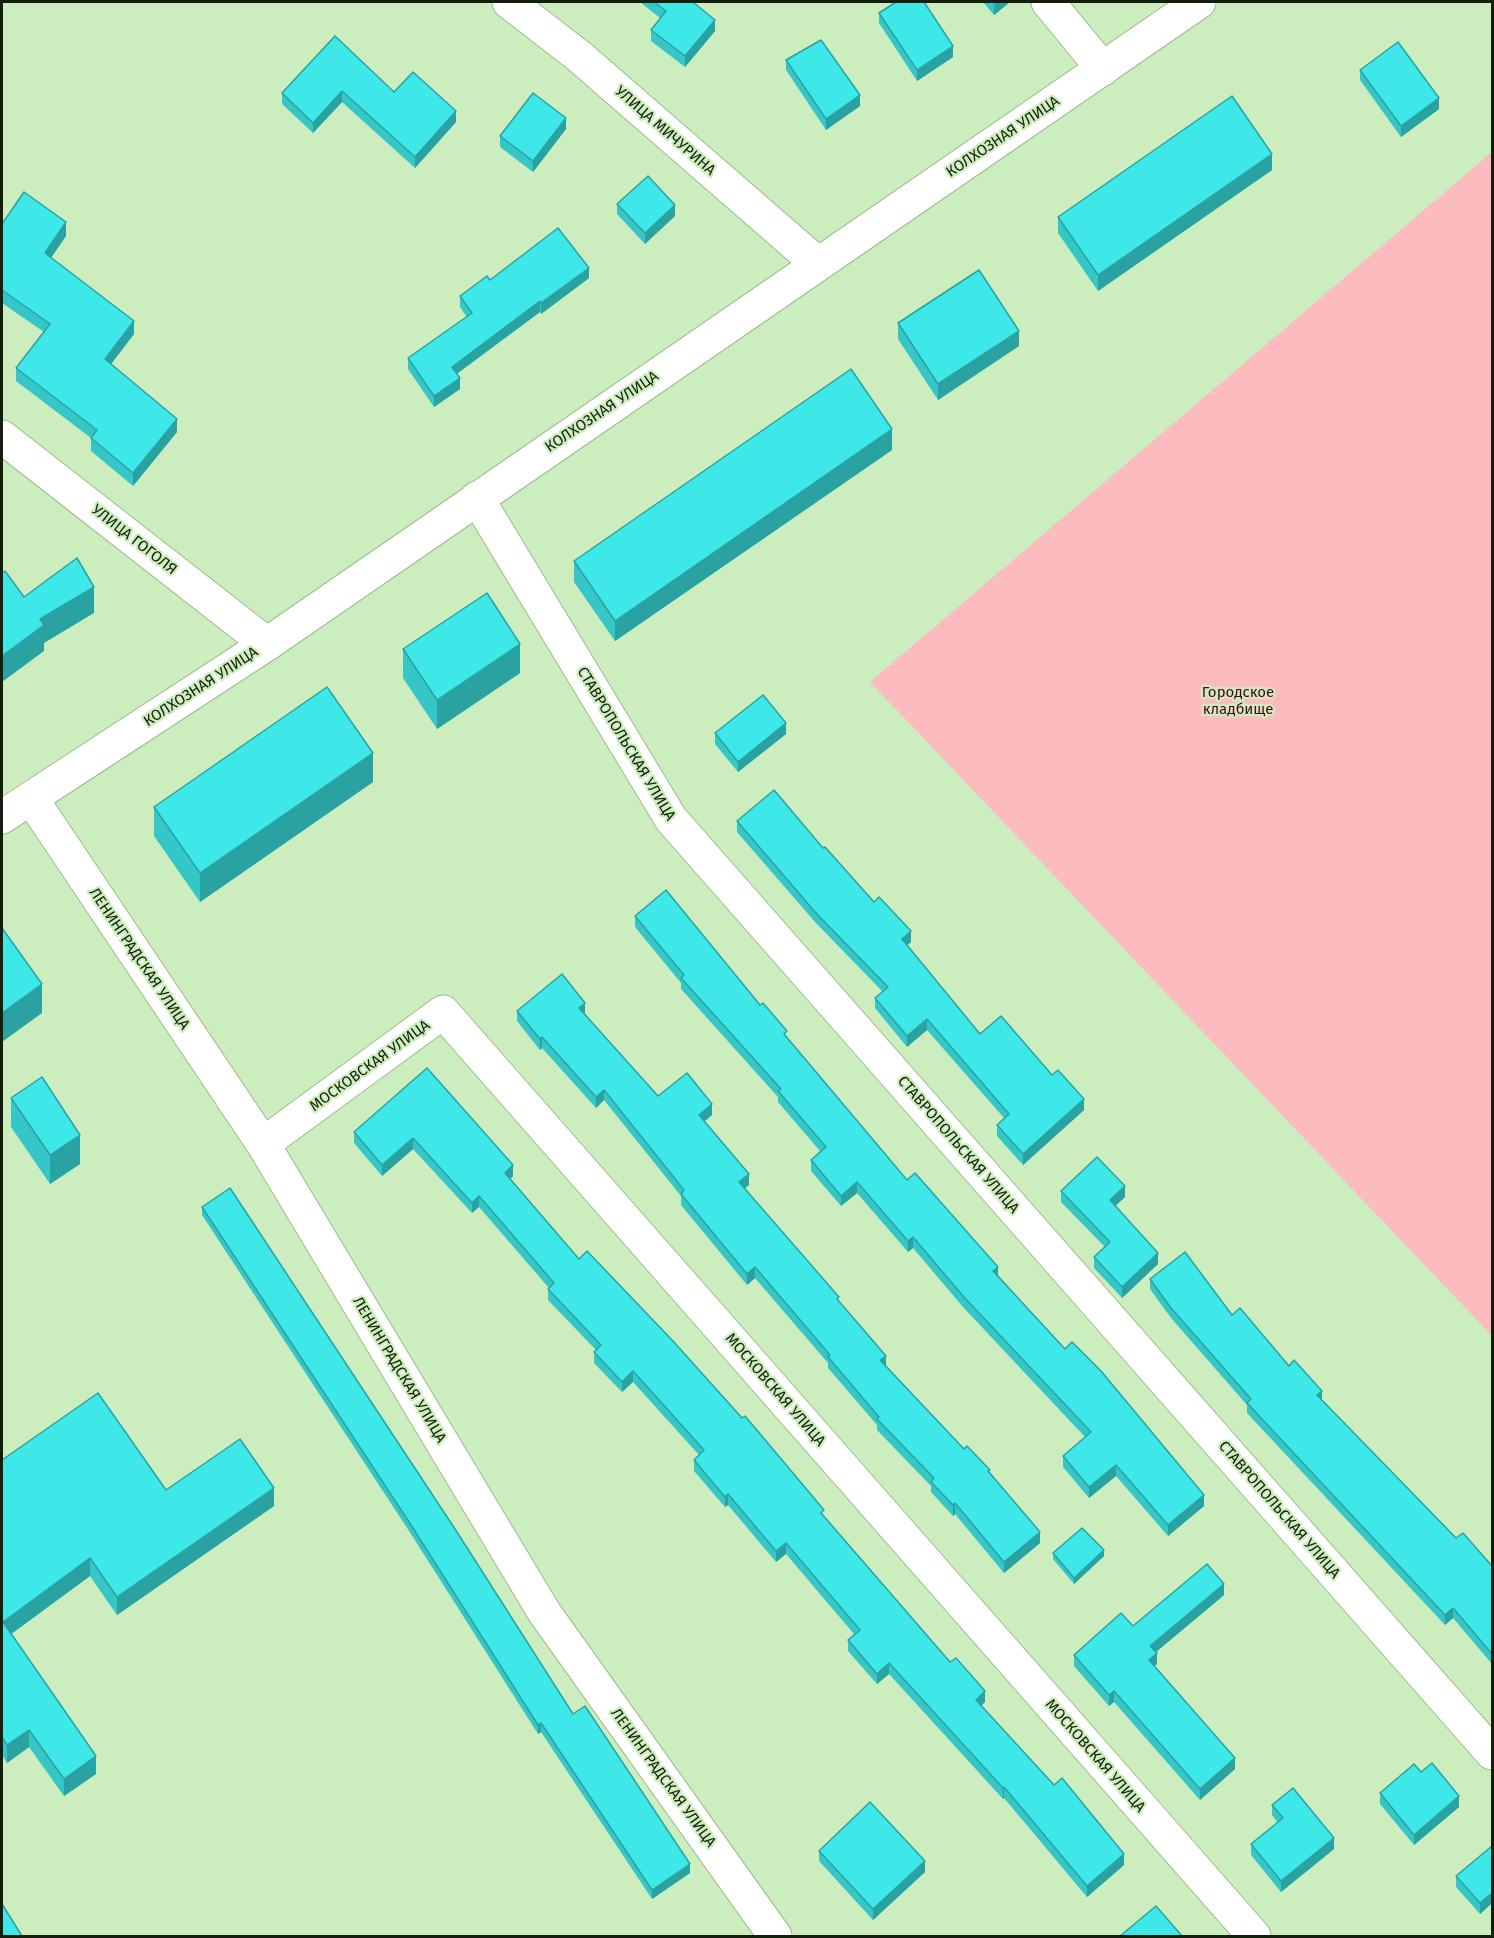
<!DOCTYPE html>
<meta charset="utf-8">
<style>
body{margin:0}
#map{position:relative;width:1494px;height:1938px;overflow:hidden;background:#ccedbd;font-family:"Fira Sans",sans-serif}
canvas{display:block}
.frame{position:absolute;inset:0;border:3px solid #131e0d;pointer-events:none}
</style>
<div id="map">
<canvas width="1494" height="1938"></canvas>
<div class="frame"></div>
</div>
<script>
const ctx = document.querySelector('canvas').getContext('2d');
ctx.lineJoin = 'round';
function paint(path, color) {
  ctx.fillStyle = color;
  ctx.fill(path, 'evenodd');
}
function shape(rows) {
  const path = new Path2D();
  for (const r of rows) {
    path.moveTo(r[0], r[1]);
    for (let i = 2; i < r.length; i += 2) path.lineTo(r[i], r[i + 1]);
  }
  return path;
}
function stroke(path, color, width, dash) {
  ctx.strokeStyle = color;
  ctx.lineWidth = width;
  ctx.lineCap = dash ? 'butt' : 'round';
  ctx.setLineDash(dash || []);
  ctx.stroke(path);
}
function write(font, color, halo, rows, align = 'center') {
  ctx.font = font + ' "Fira Sans",sans-serif';
  ctx.lineWidth = 4.5;
  ctx.setLineDash([]);
  ctx.textBaseline = 'middle';
  ctx.strokeStyle = halo;
  ctx.fillStyle = color;
  for (const [text, x, y, turn = 0] of rows) {
    ctx.save();
    ctx.translate(x, y);
    ctx.rotate((+turn || 0) * Math.PI / 180);
    ctx.textAlign = isNaN(turn) ? turn : align;
    if (halo) ctx.strokeText(text, 0, 0);
    ctx.fillText(text, 0, 0);
    ctx.restore();
  }
}
const green = shape([
 [1492,152,1492,1336,870,682]
]);
const street = shape([
 [509,2,580,57,818,264],
 [1048,2,1103,69],
 [2,437,267,644],
 [477,498,671,819,1492,1753],
 [31,798,263,1144,544,1612,775,1936],
 [263,1144,443,1012,1254,1936]
]);
const secondary = shape([
 [2,817,267,644,1199,2]
]);
const wall = shape([
 [640,2,693,2,715,31,685,67,651,41,651,30,660,18],
 [983,2,1010,2,994,15],
 [879,13,953,57,917,81,879,23],
 [335,36,394,92,456,122,415,168,342,102,313,133,282,104,282,93],
 [786,60,860,106,826,130,786,70],
 [1360,70,1439,109,1401,137,1360,80],
 [566,129,533,172,500,147,500,136],
 [1272,170,1098,291,1058,233,1058,217],
 [617,204,675,216,645,244,617,214],
 [2,224,66,236,51,258,134,334,111,364,177,432,133,486,91,451,91,438,16,381,16,368,44,332,2,303],
 [589,278,541,314,540,312,457,374,460,389,434,407,408,369,408,358,467,317,460,307,460,296,490,280],
 [898,323,1019,346,938,400,898,339],
 [892,450,615,641,574,582,574,561],
 [403,649,520,673,437,729,403,678],
 [715,733,786,734,738,772,715,744],
 [373,782,200,902,154,836,154,807],
 [737,821,823,848,911,942,907,945,980,1034,1052,1075,1084,1110,1023,1165,997,1136,997,1125,1004,1118,927,1030,907,1047,875,1008,875,998,883,992,815,922,737,832],
 [635,916,787,1038,907,1180,998,1275,1204,1506,1168,1536,1116,1476,1089,1498,1063,1467,1063,1456,1085,1437,963,1307,913,1248,908,1252,857,1193,841,1206,811,1171,811,1160,820,1151,778,1102,778,1097,681,989,681,983,635,927],
 [517,1011,585,1014,584,1014,658,1096,712,1115,704,1121,749,1185,745,1188,839,1301,886,1366,964,1449,990,1473,1040,1543,1004,1573,955,1514,953,1516,931,1492,931,1486,877,1430,877,1425,828,1368,828,1363,755,1278,747,1285,681,1205,681,1196,604,1100,596,1108,542,1048,540,1050,517,1021],
 [427,1068,513,1176,510,1179,579,1259,824,1516,985,1702,981,1706,1124,1865,1087,1897,1004,1798,1003,1799,889,1674,877,1684,848,1651,848,1640,854,1634,786,1554,776,1562,728,1505,725,1507,694,1471,694,1460,699,1455,633,1382,622,1392,594,1363,594,1352,596,1350,548,1300,548,1289,549,1288,479,1207,472,1213,413,1149,382,1176,354,1143,354,1132],
 [11,1098,80,1164,50,1184,11,1127],
 [1061,1191,1125,1197,1115,1206,1158,1264,1122,1298,1094,1268,1094,1257,1105,1247,1061,1202],
 [202,1207,573,1714,690,1873,652,1899,541,1732,538,1734,411,1534,202,1215],
 [1150,1279,1232,1315,1289,1366,1456,1538,1492,1566,1492,1664,1453,1618,1445,1625,1247,1413,1247,1405,1171,1318,1150,1289],
 [2,1460,166,1490,274,1506,117,1615,90,1576,11,1634,96,1774,64,1796,29,1747,7,1763,2,1755],
 [1053,1553,1104,1556,1074,1584,1053,1559],
 [1224,1595,1156,1652,1157,1664,1154,1666,1235,1769,1200,1800,1114,1702,1109,1706,1074,1666,1074,1655,1133,1626],
 [1421,1772,1459,1807,1414,1845,1380,1804,1380,1793],
 [1272,1805,1334,1849,1281,1892,1251,1855,1251,1844,1278,1823,1272,1815],
 [1492,1846,1492,1903,1480,1914,1456,1887,1456,1876],
 [819,1851,925,1872,873,1920,819,1861]
]);
const shadedWall = shape([
 [998,2,1010,2,994,15,994,4],
 [715,20,715,31,685,67,685,56],
 [953,46,953,57,917,81,917,70],
 [342,91,342,102,313,133,313,123],
 [860,95,860,106,826,130,826,119],
 [1439,98,1439,109,1401,137,1401,126],
 [456,111,456,122,415,168,415,157],
 [566,118,566,129,533,172,533,161],
 [1272,154,1272,170,1098,291,1098,275],
 [675,205,675,216,645,244,645,233],
 [66,222,66,236,45,266,45,253],
 [589,268,589,278,541,314,541,303],
 [540,301,540,312,452,377,452,367],
 [134,321,134,334,105,372,105,359],
 [1019,331,1019,346,938,400,938,384],
 [460,378,460,389,434,407,434,396],
 [177,419,177,432,133,486,133,473],
 [892,429,892,450,615,641,615,621],
 [94,587,94,613,44,643,44,651,2,682,2,656,40,619],
 [520,644,520,673,437,729,437,700],
 [786,723,786,734,738,772,738,762],
 [373,753,373,782,200,902,200,873],
 [911,931,911,942,902,950,902,939],
 [42,984,42,1013,2,1042,2,1013],
 [585,1003,585,1014,579,1019,579,1008],
 [927,1019,927,1030,907,1047,907,1036],
 [542,1037,542,1048,540,1050,540,1039],
 [604,1090,604,1100,596,1108,596,1097],
 [1084,1099,1084,1110,1023,1165,1023,1154],
 [712,1104,712,1115,699,1126,699,1115],
 [80,1135,80,1164,50,1184,50,1155],
 [413,1138,413,1149,382,1176,382,1165],
 [513,1165,513,1176,505,1184,505,1173],
 [749,1174,749,1185,739,1193,739,1182],
 [857,1182,857,1193,841,1206,841,1196],
 [1125,1186,1125,1197,1110,1211,1110,1200],
 [479,1196,479,1207,472,1213,472,1203],
 [913,1237,913,1248,908,1252,908,1241],
 [1158,1253,1158,1264,1122,1298,1122,1287],
 [755,1267,755,1278,747,1285,747,1274],
 [998,1267,998,1278,993,1271],
 [886,1356,886,1366,880,1360],
 [633,1371,633,1382,622,1392,622,1382],
 [1322,1391,1322,1401,1317,1395],
 [1116,1465,1116,1476,1089,1498,1089,1487],
 [274,1488,274,1506,117,1615,117,1597],
 [728,1494,728,1505,725,1507,725,1497],
 [1204,1495,1204,1506,1168,1536,1168,1525],
 [955,1503,955,1514,953,1516,953,1505],
 [1040,1532,1040,1543,1004,1573,1004,1562],
 [786,1543,786,1554,776,1562,776,1551],
 [1104,1550,1104,1556,1074,1584,1074,1578],
 [90,1558,90,1576,3,1640,3,1622],
 [1224,1584,1224,1595,1150,1657,1150,1646],
 [1453,1608,1453,1618,1445,1625,1445,1615],
 [1157,1653,1157,1664,1149,1671,1149,1660],
 [889,1663,889,1674,877,1684,877,1674],
 [985,1691,985,1702,976,1710,976,1700],
 [1114,1691,1114,1702,1109,1706,1109,1695],
 [541,1723,541,1732,538,1734,538,1725],
 [29,1730,29,1747,7,1763,7,1745],
 [96,1756,96,1774,64,1796,64,1779],
 [1235,1758,1235,1769,1200,1800,1200,1789],
 [1004,1787,1004,1798,1003,1799,1003,1788],
 [1459,1796,1459,1807,1414,1845,1414,1835],
 [1334,1838,1334,1849,1281,1892,1281,1881],
 [1124,1854,1124,1865,1087,1897,1087,1886],
 [925,1861,925,1872,873,1920,873,1909],
 [690,1864,690,1873,652,1899,652,1890],
 [1492,1893,1492,1903,1480,1914,1480,1903]
]);
const building = shape([
 [654,2,693,2,715,20,685,56,651,30,666,11,654,2],
 [896,2,924,2,953,46,917,70,879,13,896,2],
 [335,36,394,92,413,72,456,111,415,157,342,91,313,123,282,93,335,36],
 [821,40,860,95,826,119,786,60,821,40],
 [1398,42,1439,98,1401,126,1360,70,1398,42],
 [533,93,566,118,533,161,500,136,533,93],
 [1232,96,1272,154,1098,275,1058,217,1232,96],
 [648,176,675,205,645,233,617,204,648,176],
 [24,192,66,222,45,253,134,321,105,359,177,419,133,473,91,438,97,430,16,368,50,324,2,290,2,224,24,192],
 [558,228,589,268,541,303,540,301,452,367,460,378,434,396,408,358,472,313,460,296,487,276,490,280,558,228],
 [979,270,1019,331,938,384,898,323,979,270],
 [851,369,892,429,615,621,574,561,851,369],
 [77,558,94,587,40,619,44,625,2,656,2,573,5,571,24,597,77,558],
 [487,593,520,644,437,700,403,649,487,593],
 [327,687,373,753,200,873,154,807,327,687],
 [763,695,786,723,738,762,715,733,763,695],
 [774,790,823,848,825,847,874,902,879,897,911,931,902,939,980,1034,1001,1016,1052,1075,1058,1070,1084,1099,1023,1154,997,1125,1009,1114,927,1019,907,1036,875,998,888,987,815,912,737,821,774,790],
 [666,890,760,1005,763,1003,787,1031,784,1034,907,1180,915,1173,998,1267,993,1271,1065,1349,1072,1342,1101,1371,1204,1495,1168,1525,1116,1465,1089,1487,1063,1456,1091,1432,963,1296,913,1237,908,1241,857,1182,841,1196,811,1160,826,1147,778,1091,781,1089,681,978,684,975,635,916,666,890],
 [2,928,42,984,2,1013,2,928],
 [562,974,585,1003,579,1008,658,1096,687,1073,712,1104,699,1115,749,1174,739,1182,839,1297,837,1299,886,1356,880,1360,964,1449,967,1446,990,1470,988,1471,1040,1532,1004,1562,955,1503,953,1505,931,1482,934,1478,877,1419,879,1417,828,1357,830,1355,755,1267,747,1274,681,1194,684,1190,604,1090,596,1097,542,1037,540,1039,517,1011,562,974],
 [427,1068,513,1165,505,1173,579,1259,587,1251,673,1341,742,1418,745,1416,824,1510,821,1513,950,1662,956,1658,985,1691,976,1700,1054,1785,1062,1778,1124,1854,1087,1886,1004,1787,1003,1788,889,1663,877,1674,848,1640,860,1630,786,1543,776,1551,728,1494,725,1497,694,1460,704,1450,633,1371,622,1382,594,1352,601,1345,548,1289,554,1283,479,1196,472,1203,413,1138,382,1165,354,1132,427,1068],
 [42,1077,80,1135,50,1155,11,1098,42,1077],
 [1097,1157,1125,1186,1110,1200,1158,1253,1122,1287,1094,1257,1110,1242,1061,1191,1097,1157],
 [230,1188,457,1532,573,1714,585,1706,690,1864,652,1890,541,1723,538,1725,411,1525,202,1207,230,1188],
 [1185,1252,1232,1315,1240,1308,1289,1366,1294,1360,1322,1391,1317,1395,1456,1538,1463,1533,1492,1566,1492,1654,1453,1608,1445,1615,1247,1403,1251,1399,1171,1308,1150,1279,1185,1252],
 [98,1393,166,1490,240,1439,274,1488,117,1597,90,1558,3,1622,96,1756,64,1779,29,1730,7,1745,2,1737,2,1460,98,1393],
 [1082,1528,1104,1550,1074,1578,1053,1553,1082,1528],
 [1207,1564,1224,1584,1150,1646,1157,1653,1149,1660,1235,1758,1200,1789,1114,1691,1109,1695,1074,1655,1121,1613,1133,1626,1207,1564],
 [1432,1763,1459,1796,1414,1835,1380,1793,1414,1764,1421,1772,1432,1763],
 [1293,1788,1334,1838,1281,1881,1251,1844,1283,1818,1272,1805,1293,1788],
 [870,1802,925,1861,873,1909,819,1851,870,1802],
 [1492,1846,1492,1893,1480,1903,1456,1876,1492,1846],
 [2,1904,22,1936,2,1936,2,1904],
 [1156,1906,1182,1936,1120,1936,1156,1906]
]);
const streetNames = [
 ["УЛИЦА МИЧУРИНА",665,131,41],
 ["КОЛХОЗНАЯ УЛИЦА",1003,137,-34],
 ["КОЛХОЗНАЯ УЛИЦА",602,412,-34],
 ["УЛИЦА ГОГОЛЯ",134,540,38],
 ["КОЛХОЗНАЯ УЛИЦА",201,687,-33],
 ["СТАВРОПОЛЬСКАЯ УЛИЦА",626,744,59],
 ["ЛЕНИНГРАДСКАЯ УЛИЦА",139,959,56],
 ["МОСКОВСКАЯ УЛИЦА",370,1066,-36],
 ["СТАВРОПОЛЬСКАЯ УЛИЦА",958,1145,49],
 ["ЛЕНИНГРАДСКАЯ УЛИЦА",399,1370,59],
 ["МОСКОВСКАЯ УЛИЦА",775,1390,49],
 ["СТАВРОПОЛЬСКАЯ УЛИЦА",1279,1510,49],
 ["МОСКОВСКАЯ УЛИЦА",1095,1756,49],
 ["ЛЕНИНГРАДСКАЯ УЛИЦА",663,1778,54]
];
const parkNames = [
 ["Городское",1238,693],
 ["кладбище",1238,710]
];
paint(green, '#fcbcbf');
stroke(street, '#9cbc8d', 35);
stroke(secondary, '#9cbc8d', 35);
stroke(street, '#fff', 33);
stroke(secondary, '#fff', 33);
paint(wall, '#35c7c8');
paint(shadedWall, '#2ba2a2');
paint(building, '#3ee7e8');
stroke(building, '#2ba2a2', 1.5);
write('15px', '#131e0d', '#ccedbd', streetNames);
write('15px', '#550015', '#ccedbd', parkNames);
</script>
